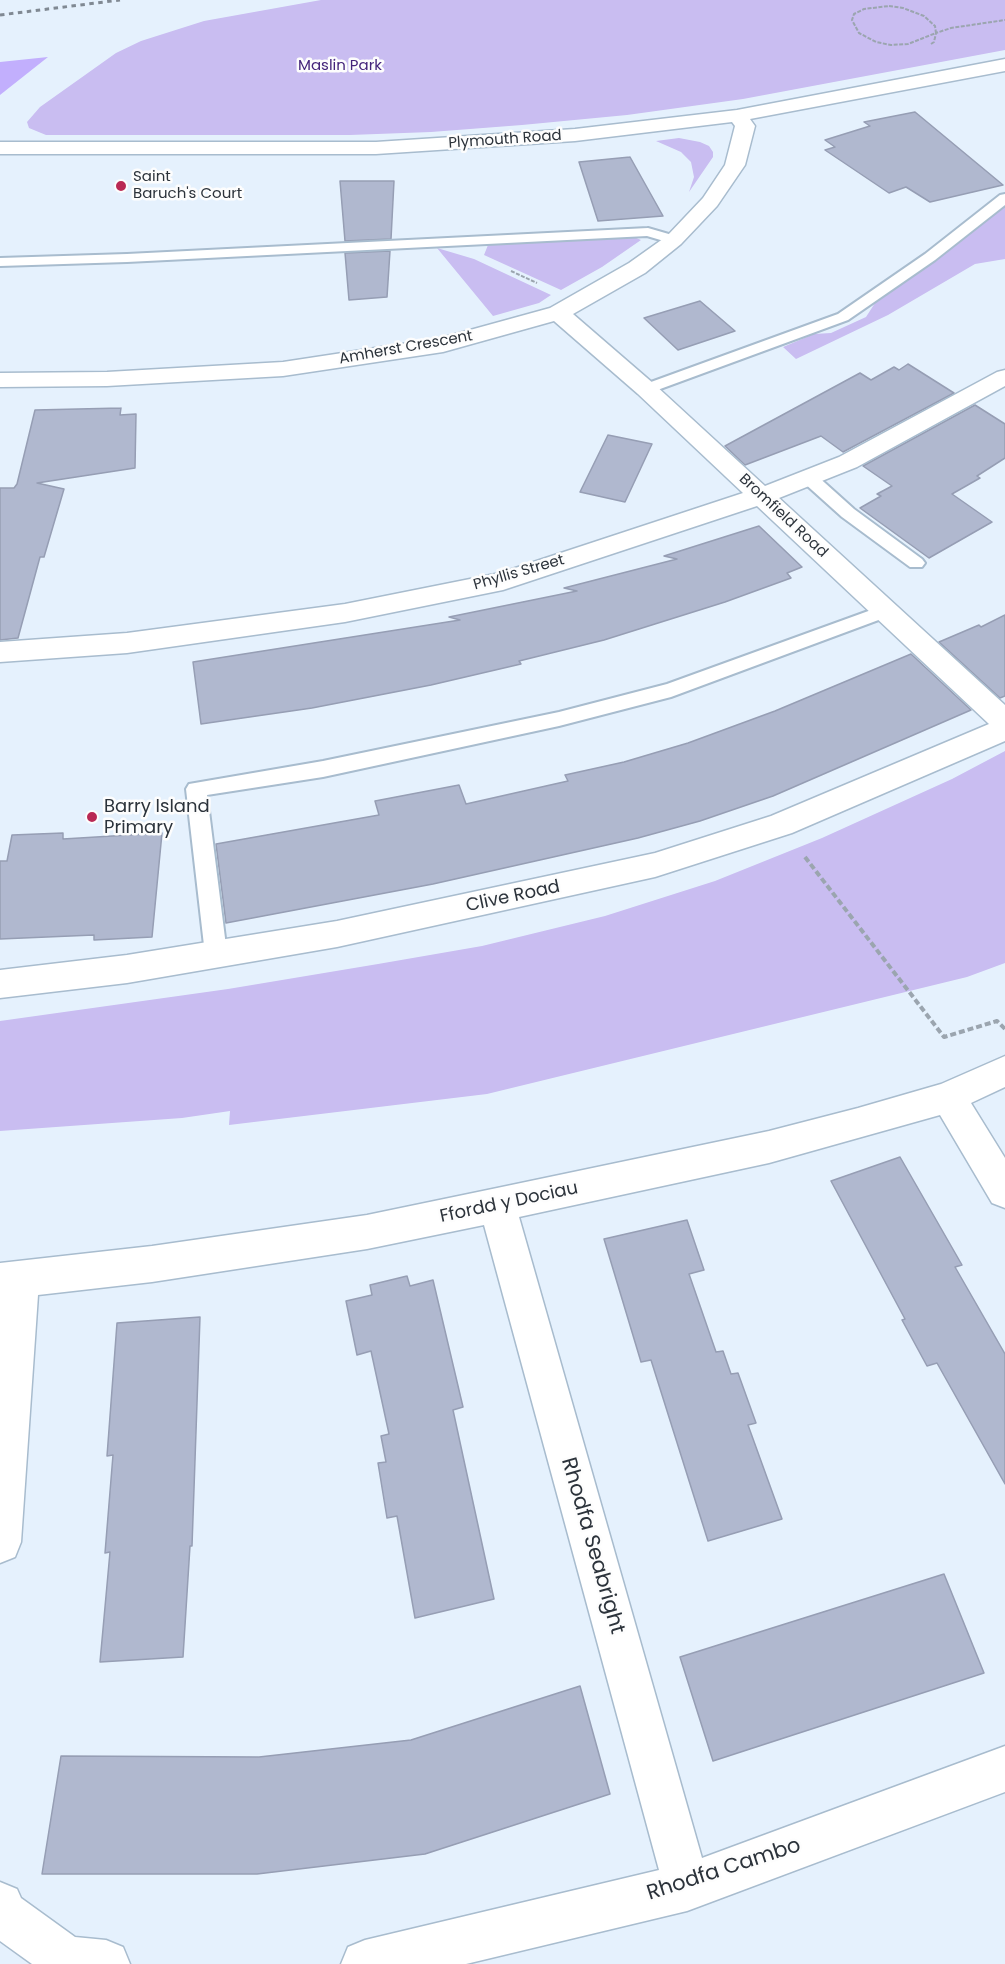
<!DOCTYPE html>
<style>
body{margin:0}
canvas{display:block;background:#e5f1fd}
</style>
<canvas width="1005" height="1964"></canvas>
<script>
const ctx = document.querySelector('canvas').getContext('2d');
ctx.lineJoin = 'round';
function paint(path, color) {
  ctx.fillStyle = color;
  ctx.fill(path, 'evenodd');
}
function shape(rows) {
  const path = new Path2D();
  for (const r of rows) {
    path.moveTo(r[0], r[1]);
    for (let i = 2; i < r.length; i += 2) path.lineTo(r[i], r[i + 1]);
  }
  return path;
}
function stroke(path, color, width, dash) {
  ctx.strokeStyle = color;
  ctx.lineWidth = width;
  ctx.lineCap = dash ? 'butt' : 'round';
  ctx.setLineDash(dash || []);
  ctx.stroke(path);
}
function write(font, color, halo, rows, align = 'center') {
  ctx.font = font + ' Poppins,sans-serif';
  ctx.lineWidth = 5;
  ctx.setLineDash([]);
  ctx.textBaseline = 'middle';
  ctx.strokeStyle = halo;
  ctx.fillStyle = color;
  for (const [text, x, y, turn = 0] of rows) {
    ctx.save();
    ctx.translate(x, y);
    ctx.rotate((+turn || 0) * Math.PI / 180);
    ctx.textAlign = isNaN(turn) ? turn : align;
    if (halo) ctx.strokeText(text, 0, 0);
    ctx.fillText(text, 0, 0);
    ctx.restore();
  }
}
const green = shape([
 [321,0,1005,0,1005,50,743,99,627,115,522,125,431,132,350,135,46,135,29,128,27,122,40,107,116,53,141,41,204,21],
 [679,138,700,142,709,146,713,152,713,157,689,192,694,177,691,162,681,152,656,141],
 [1005,204,1005,259,975,264,888,315,796,359,783,347,814,334,831,333,866,317,875,303],
 [634,237,641,240,602,267,561,290,484,255,488,245],
 [437,248,474,259,551,295,539,303,493,316],
 [1005,751,1005,963,967,977,487,1094,229,1125,230,1111,182,1118,0,1131,0,1021,228,989,378,964,482,946,605,916,715,881,822,838,952,779]
]);
const forest = shape([
 [48,57,0,95,0,62]
]);
const building = shape([
 [915,112,1003,185,930,202,906,187,889,193,825,150,835,147,825,140,870,126,864,122,915,112],
 [630,157,663,216,598,221,579,162,630,157],
 [340,181,394,181,391,239,345,241,340,181],
 [390,251,387,297,349,300,345,253,390,251],
 [700,301,735,331,678,350,644,318,700,301],
 [908,364,954,393,843,452,821,436,745,465,725,446,860,373,871,380,894,367,899,370,908,364],
 [975,405,1005,424,1005,458,977,476,980,478,952,494,992,522,929,558,860,508,881,496,877,494,892,486,863,466,975,405],
 [121,408,120,415,136,414,135,468,37,483,64,489,44,557,40,557,18,638,0,640,0,488,14,488,17,484,35,410,121,408],
 [608,435,652,444,625,502,580,492,608,435],
 [759,526,802,567,787,573,791,578,725,602,604,640,519,661,521,664,431,685,312,708,201,724,193,662,460,620,449,617,577,591,564,588,677,559,664,556,759,526],
 [1005,615,1005,696,1000,698,939,642,979,625,981,627,1005,615],
 [911,654,971,710,773,796,700,821,638,838,433,884,226,923,216,844,379,815,375,801,459,785,466,804,568,781,565,775,624,762,688,743,775,711,911,654],
 [63,833,63,839,162,833,152,937,94,940,94,935,0,939,0,861,7,861,12,835,63,833],
 [900,1157,962,1265,955,1267,1005,1354,1005,1484,937,1363,927,1366,902,1320,905,1319,831,1181,900,1157],
 [687,1220,704,1270,689,1274,716,1352,723,1351,731,1374,738,1373,756,1423,748,1425,782,1519,708,1541,651,1360,641,1362,604,1239,687,1220],
 [407,1276,410,1286,433,1280,463,1407,453,1410,494,1599,415,1618,397,1516,387,1518,378,1463,386,1462,381,1436,389,1434,371,1351,357,1355,346,1301,372,1295,370,1285,407,1276],
 [200,1317,192,1546,190,1546,183,1657,100,1662,110,1552,105,1553,113,1455,107,1456,117,1323,200,1317],
 [944,1574,984,1673,713,1761,680,1657,944,1574],
 [580,1686,610,1794,425,1854,257,1874,42,1874,61,1756,259,1757,411,1740,580,1686]
]);
const pathFar1 = shape([
 [889,6,903,8,924,16,935,26,936,33,908,44,891,45,876,42,859,33,852,20,854,14,864,9,889,6],
 [931,44,934,42,936,33,951,28,1005,20],
 [511,271,537,283]
]);
const path = shape([
 [805,857,944,1037,997,1021,1005,1029]
]);
const lane = shape([
 [1005,194,1005,205,935,260,848,320,652,392,640,392,638,389,640,386,838,314,925,254,1000,195,1005,194],
 [648,228,679,237,681,240,674,244,647,236,127,262,0,266,0,258,127,254,648,228],
 [809,473,815,474,854,509,922,559,925,563,922,567,910,567,842,517,803,482,800,478,803,474,809,473],
 [885,605,892,607,894,611,892,615,671,697,559,726,323,777,207,795,227,954,224,960,216,963,208,960,205,954,186,789,189,784,323,761,559,712,667,684,885,605]
]);
const street = shape([
 [1005,59,1005,71,750,119,755,126,745,165,717,206,681,244,645,273,573,314,654,384,765,486,839,457,997,372,1005,370,1005,386,857,467,779,498,1005,705,1005,741,792,833,655,877,337,947,127,983,0,998,0,970,127,955,337,921,655,853,771,816,989,724,757,506,503,590,345,622,127,653,0,662,0,642,127,633,345,604,500,573,743,493,638,394,554,321,443,352,283,376,107,386,0,387,0,373,107,372,283,362,441,338,550,308,629,263,667,236,703,198,725,165,735,126,732,122,575,141,376,154,0,154,0,142,376,142,575,129,737,110,1005,59],
 [1005,1056,1005,1087,971,1103,1005,1158,1005,1208,992,1203,940,1115,769,1163,519,1217,702,1858,1005,1746,1005,1792,687,1911,466,1964,341,1964,348,1947,365,1940,659,1870,484,1225,367,1249,152,1282,38,1295,21,1542,15,1557,0,1563,0,1263,152,1246,367,1215,497,1188,769,1131,858,1108,941,1084,1005,1056],
 [0,1882,17,1889,21,1898,75,1937,106,1940,123,1947,130,1964,32,1964,0,1941,0,1882]
]);
const rail = shape([
 [0,15,120,0]
]);
const markers = [
 [121,186,6,"#b92954"],
 [92,817,6,"#b92954"]
];
const farParknames = [
 ["Maslin Park",340,66]
];
const farStreetnames = [
 ["Plymouth Road",505,140,-4],
 ["Amherst Crescent",406,348,-10],
 ["Bromfield Road",783,516,43],
 ["Phyllis Street",519,573,-16]
];
const farPoinames = [
 ["Saint",133,177],
 ["Baruch's Court",133,194]
];
const poiNames = [
 ["Barry Island",104,807],
 ["Primary",104,828]
];
const streetNames = [
 ["Clive Road",513,897,-12],
 ["Ffordd y Dociau",509,1203,-12]
];
const nearStreetnames = [
 ["Rhodfa Seabright",592,1546,74],
 ["Rhodfa Cambo",724,1870,-18]
];
paint(green, '#c9bdf1');
paint(forest, '#c2affd');
paint(building, '#b0b8cf');
stroke(building, '#969eb4', 1.5);
stroke(lane, '#a8bcce', 4);
stroke(street, '#a8bcce', 3);
stroke(pathFar1, '#9ba5af', 2, [4, 1.5]);
stroke(path, '#9ba5af', 4, [6, 3]);
paint(lane, '#fff');
paint(street, '#fff');
stroke(rail, '#808993', 3, [4.5, 4.5]);
for (const [x, y, r, color] of markers) {
  const dot = new Path2D();
  dot.arc(x, y, r, 0, 2 * Math.PI);
  ctx.fillStyle = color;
  ctx.fill(dot);
  stroke(dot, '#fdfdfd', 2);
}
write('15px', '#44247b', '#fdfdfd', farParknames);
write('15px', '#2c333b', '#fdfdfd', farStreetnames);
write('15px', '#2c333b', '#fdfdfd', farPoinames, 'left');
write('18px', '#2c333b', '#fdfdfd', poiNames, 'left');
write('18px', '#2c333b', '#fdfdfd', streetNames);
write('21px', '#2c333b', '#fdfdfd', nearStreetnames);
</script>
